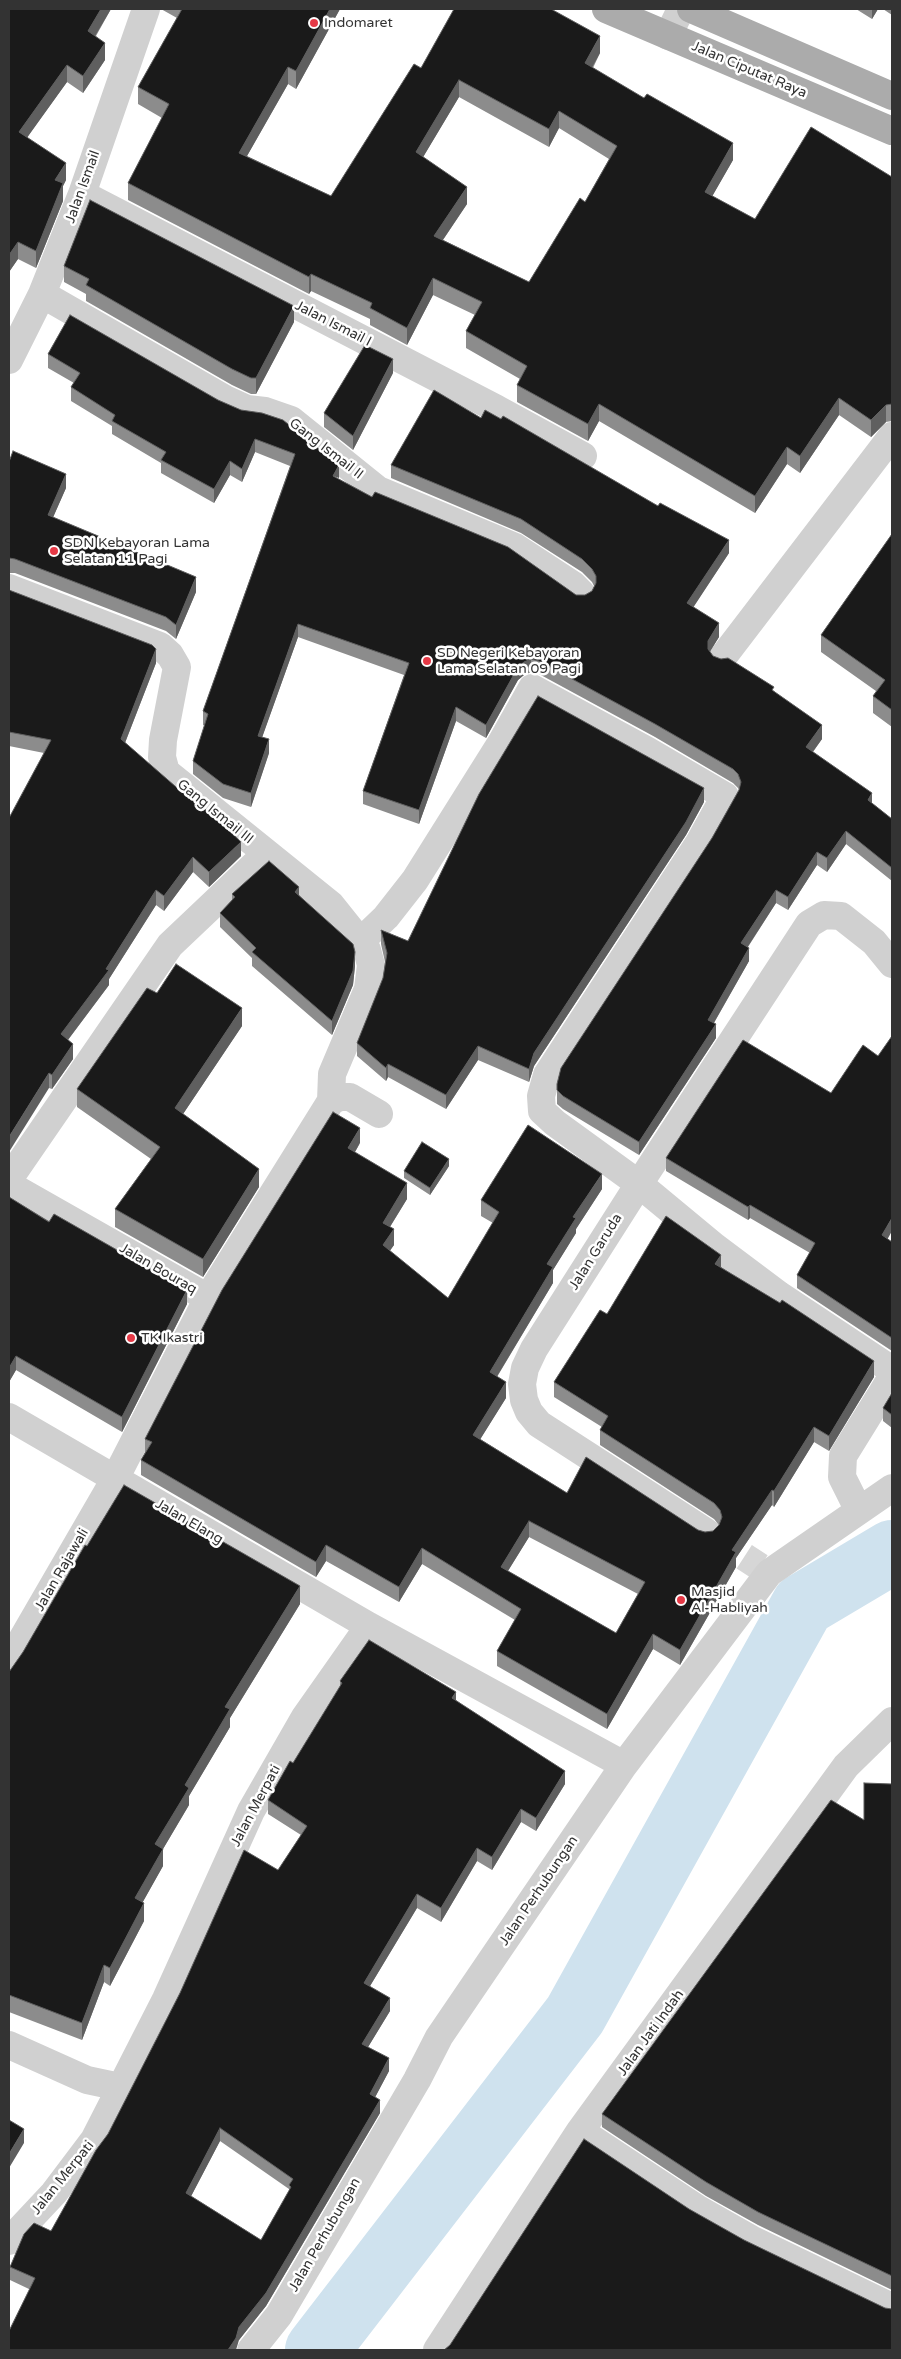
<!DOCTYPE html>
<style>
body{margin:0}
#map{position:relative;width:901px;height:2359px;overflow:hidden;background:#fff;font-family:"Varela Round",sans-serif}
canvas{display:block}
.frame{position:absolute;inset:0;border:10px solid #333;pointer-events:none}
</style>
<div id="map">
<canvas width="901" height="2359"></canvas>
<div class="frame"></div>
</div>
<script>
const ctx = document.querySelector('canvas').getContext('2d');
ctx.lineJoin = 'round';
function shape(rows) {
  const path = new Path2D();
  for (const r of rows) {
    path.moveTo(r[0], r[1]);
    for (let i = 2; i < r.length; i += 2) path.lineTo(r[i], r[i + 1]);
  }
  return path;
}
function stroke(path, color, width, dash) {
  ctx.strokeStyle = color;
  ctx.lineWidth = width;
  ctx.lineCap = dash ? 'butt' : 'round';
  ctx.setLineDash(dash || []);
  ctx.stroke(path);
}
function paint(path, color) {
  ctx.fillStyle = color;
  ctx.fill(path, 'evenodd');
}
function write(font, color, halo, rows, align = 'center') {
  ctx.font = font + ' "Varela Round",sans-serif';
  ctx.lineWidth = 5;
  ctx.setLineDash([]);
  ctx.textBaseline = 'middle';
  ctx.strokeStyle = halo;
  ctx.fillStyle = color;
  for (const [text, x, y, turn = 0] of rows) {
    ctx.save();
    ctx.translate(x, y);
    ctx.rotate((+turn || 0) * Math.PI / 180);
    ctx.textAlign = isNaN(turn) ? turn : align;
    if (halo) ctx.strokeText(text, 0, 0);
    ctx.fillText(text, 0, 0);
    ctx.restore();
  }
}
const river = shape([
 [317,2350,575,2015,803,1605,892,1552]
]);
const minorTunnel = shape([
 [709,1534,760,1567]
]);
const minor = shape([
 [668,36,681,9],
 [82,194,497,409,583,456],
 [42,294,225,399,247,409,265,411,291,420,378,490,515,547,573,585,581,593],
 [9,360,42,294,82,194,146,9],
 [9,588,160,646,170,655,177,667,163,740,162,757,166,772,331,905,367,950,371,965,368,989,332,1074,331,1101],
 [723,657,892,436],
 [361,941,386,917,415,880,501,743,532,688,648,751,725,796,699,843,547,1075,541,1096,542,1111,555,1123,639,1184,715,1247,779,1295,892,1370],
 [9,1179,170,945,266,854],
 [9,1185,208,1298],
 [9,1417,369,1626,624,1765],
 [858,1509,842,1477,843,1456,892,1377],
 [706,1532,539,1424,529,1412,524,1400,522,1384,525,1368,534,1349,639,1184,809,924,824,915,841,916,874,942,892,964],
 [9,1662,115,1479,208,1298,331,1101,340,1097,350,1097,379,1114],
 [9,2045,87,2080,120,2087],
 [580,2131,698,2209,751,2239,892,2307],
 [9,2241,54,2193,94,2140,166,1999,251,1811,305,1717,369,1626],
 [251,2350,279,2315,417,2080,439,2037,624,1765,769,1573,892,1488],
 [437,2350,580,2131,846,1766,892,1721]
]);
const major = shape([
 [606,9,892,131],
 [691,9,892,96]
]);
const wall = shape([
 [9,9,111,9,96,36,105,60,83,93,67,82,27,137,66,180,63,186,63,201,36,268,18,259,9,272],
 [161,9,340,9,296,89,288,84,247,156,331,196,421,68,600,53,593,68,733,160,712,196,755,219,892,177,892,421,886,422,871,437,839,415,800,473,787,464,755,513,599,421,588,441,517,402,517,385,520,379,466,348,466,331,475,315,433,295,407,345,370,325,370,319,311,291,309,294,128,200,128,183,162,118,138,104,138,87,177,18],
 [459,97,549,147,559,128,609,159,585,202,529,282,443,240,467,204,423,157],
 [856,9,878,9,872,19],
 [883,9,892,9,892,15],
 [64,266,294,322,256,394,251,394,232,385,86,301,86,294,64,282],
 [70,315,339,479,372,497,576,595,585,595,592,591,594,586,592,582,582,572,521,533,391,478,391,465,481,418,729,553,693,607,719,637,710,651,713,656,774,691,822,739,813,752,872,803,892,819,892,881,846,844,827,872,817,865,788,910,776,903,748,947,749,961,714,1023,716,1038,639,1155,563,1109,557,1104,557,1084,712,838,739,790,738,788,733,783,655,737,539,674,531,672,524,675,518,680,486,738,456,721,419,824,363,804,363,791,404,675,298,637,262,737,269,753,251,807,223,798,193,774,193,761,205,726,203,725,203,711,290,466,255,452,242,482,230,475,214,503,161,473,161,463,112,434,112,426,71,401,71,387,74,383,48,368,48,354],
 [393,373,353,450,324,427,324,413],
 [9,462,66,488,53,517,196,592,176,639,166,631,15,573,9,573],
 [892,534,892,727,873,713,873,696,876,691,821,652,821,635],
 [9,590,156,663,125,743,241,856,209,887,193,872,164,911,156,905,109,979,109,985,68,1040,73,1059,52,1089,49,1088,44,753,9,746],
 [704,802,686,835,534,1066,529,1082,478,1060,446,1109,388,1077,386,1081,357,1056,357,1043,383,978,385,962,381,944,381,930,408,941],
 [232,894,299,895,355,966,353,985,332,1035,252,966,252,958,220,927,220,913,232,901],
 [157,993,242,1026,183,1114,259,1187,203,1277,115,1227,115,1209,151,1159,77,1107,77,1089],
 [878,1056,888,1239,892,1242,892,1351,797,1288,797,1275,810,1253,750,1218,748,1220,666,1171,666,1158,831,1093],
 [360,1143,355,1152,407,1199,390,1227,394,1245,389,1251,448,1298,493,1223,481,1216,481,1200,602,1189,576,1229,576,1233,553,1270,553,1283,497,1377,506,1398,480,1439,567,1493,705,1532,713,1531,719,1525,714,1519,600,1445,600,1430,602,1427,554,1397,554,1382,607,1314,721,1267,874,1377,829,1451,814,1442,774,1507,772,1505,736,1558,736,1567,680,1665,653,1649,607,1729,497,1666,497,1651,515,1620,422,1564,399,1602,326,1561,316,1577,141,1475,141,1460,145,1452,145,1439],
 [529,1537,638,1594,616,1633,508,1571],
 [449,1166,430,1195,404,1178,404,1171],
 [9,1197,187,1304,122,1432,16,1370,9,1382],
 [892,1393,892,1428,883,1421,883,1408],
 [87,1546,300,1604,230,1718,230,1727,189,1796,189,1805,163,1849,163,1866,142,1903,144,1921,110,1986,104,1982,82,2040,9,2012,9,1672,23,1652],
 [340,1681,456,1700,565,1784,536,1831,521,1822,492,1870,477,1861,441,1922,417,1908,370,1986,390,2011,368,2047,389,2071,375,2097,380,2113,266,2306,239,2340,29,2289,10,2280,10,2267,51,2231,108,2134,301,1835,268,1814,268,1800,293,1763,340,1687],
 [220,2141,289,2189,289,2191,261,2240,191,2196],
 [892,1784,892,2290,758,2225,706,2196,602,2127,602,2114,864,1820]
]);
const shadedWall = shape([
 [101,9,111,9,88,48,88,31],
 [330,9,340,9,296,89,296,71],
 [872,9,878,9,872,19],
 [600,36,600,53,585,80,585,63],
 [105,43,105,60,83,93,83,76],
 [67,65,67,82,19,149,19,132],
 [288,67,288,84,239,170,239,153],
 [459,80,459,97,416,169,416,152],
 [559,111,559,128,549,147,549,129],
 [733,143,733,160,705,209,705,192],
 [66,163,66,180,63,186,63,201,36,268,36,251,55,180],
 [467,187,467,204,434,253,434,236],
 [18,242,18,259,9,272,9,255],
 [311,274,311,291,309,294,309,277],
 [433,278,433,295,407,345,407,328],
 [294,306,294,322,256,394,256,378],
 [393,359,393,373,353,450,353,436],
 [839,398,839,415,800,473,800,456],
 [599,404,599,421,588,441,588,424],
 [886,405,886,422,871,437,871,420],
 [255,439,255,452,242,482,242,469],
 [787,447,787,464,755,513,755,496],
 [230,461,230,475,214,503,214,489],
 [339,465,339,478,333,476],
 [66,474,66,488,48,529,48,515],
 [729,540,729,553,687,617,687,603],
 [196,577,196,592,176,639,176,625],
 [719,623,719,637,708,655,708,641],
 [298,624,298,637,258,749,258,736],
 [156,649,156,663,121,753,121,739],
 [531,659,531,672,524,675,518,680,486,738,486,725,518,667,524,662],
 [456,707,456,721,419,824,419,810],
 [822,725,822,739,806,761,806,747],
 [269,739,269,753,251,807,251,793],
 [704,788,704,802,686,835,534,1066,529,1082,529,1069,534,1053],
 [872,793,872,806,868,800],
 [846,831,846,844,827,872,827,858],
 [241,842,241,856,209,887,209,872],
 [817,852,817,865,788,910,788,897],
 [193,857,193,872,164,911,164,896],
 [299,887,299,901,295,892],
 [156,890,156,905,109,979,109,985,61,1049,61,1034,106,969],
 [776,890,776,903,741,957,741,943],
 [749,948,749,961,708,1033,708,1020],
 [355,952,355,966,353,985,332,1035,332,1021],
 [242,1008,242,1026,175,1126,175,1108],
 [716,1024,716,1038,639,1155,639,1142],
 [73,1044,73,1059,52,1089,52,1075],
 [478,1046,478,1060,446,1109,446,1095],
 [388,1064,388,1077,386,1081,386,1068],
 [49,1073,49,1088,9,1152,9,1137],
 [360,1128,360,1143,348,1164,348,1148],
 [449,1159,449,1166,430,1195,430,1188],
 [259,1169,259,1187,203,1277,203,1259],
 [602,1174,602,1189,576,1229,576,1233,553,1270,553,1283,490,1388,490,1372,547,1264,573,1217],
 [407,1183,407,1199,383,1238,383,1223],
 [750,1205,750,1218,748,1220,748,1207],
 [892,1218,892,1231,882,1249,882,1235],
 [394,1229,394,1245,383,1261,383,1245],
 [721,1255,721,1271,715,1264],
 [187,1290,187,1304,122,1432,122,1417],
 [16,1356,16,1370,9,1382,9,1368],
 [874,1361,874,1377,829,1451,829,1436],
 [506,1382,506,1398,473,1451,473,1435],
 [814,1427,814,1442,774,1507,774,1491],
 [772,1490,772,1505,736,1558,736,1567,680,1665,680,1650,732,1550],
 [529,1521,529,1537,501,1582,501,1567],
 [326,1545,326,1561,316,1577,316,1562],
 [422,1548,422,1564,399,1602,399,1587],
 [300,1586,300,1604,230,1718,230,1727,189,1796,189,1805,163,1849,163,1866,135,1916,135,1898,155,1844,185,1785,225,1707],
 [653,1634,653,1649,607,1729,607,1714],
 [456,1692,456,1705,452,1698],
 [565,1771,565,1784,536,1831,536,1818],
 [521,1809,521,1822,492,1870,492,1857],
 [477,1848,477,1861,441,1922,441,1908],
 [417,1894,417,1908,364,1996,364,1983],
 [144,1903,144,1921,110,1986,110,1968],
 [104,1965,104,1982,82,2040,82,2023],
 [390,1998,390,2011,362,2057,362,2044],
 [389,2058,389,2071,370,2107,370,2094],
 [380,2100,380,2113,266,2306,239,2340,236,2350,228,2350,239,2327],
 [220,2128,220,2141,186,2206,186,2193],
 [24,2129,24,2143,9,2168,9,2154]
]);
const building = shape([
 [9,9,101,9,88,31,105,43,83,76,67,65,19,132,66,163,55,180,63,183,36,251,18,242,9,255,9,9],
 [182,9,330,9,296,71,288,67,239,153,331,196,414,64,421,68,454,9,551,9,600,36,585,63,644,98,647,94,733,143,705,192,755,219,811,127,892,177,892,404,886,405,871,420,839,398,800,456,787,447,755,496,599,404,588,424,517,385,527,366,466,331,482,302,433,278,407,328,370,308,372,303,311,274,309,277,128,183,169,104,138,87,182,9],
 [459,80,549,129,559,111,617,146,585,202,580,198,529,282,434,236,467,187,416,152,459,80],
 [90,200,294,306,256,378,251,378,232,369,86,285,89,279,64,266,90,200],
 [70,315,218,400,241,410,262,413,283,420,339,465,333,476,372,497,375,492,508,547,576,595,585,595,592,591,596,583,596,576,592,569,582,559,521,519,391,465,434,390,481,418,485,410,501,419,503,416,658,506,660,503,729,540,687,603,719,623,708,641,708,649,713,656,721,659,728,658,774,687,772,690,822,725,806,747,872,793,868,800,892,819,892,868,846,831,827,858,817,852,788,897,776,890,741,943,749,948,708,1020,716,1024,639,1142,563,1096,557,1090,557,1084,561,1068,712,838,739,790,741,782,738,774,733,769,655,724,539,661,531,659,524,662,518,667,486,725,456,707,419,810,363,791,409,663,298,624,258,736,269,739,251,793,223,784,193,761,208,714,203,711,295,454,255,439,242,469,230,461,214,489,161,460,166,452,112,421,115,415,71,387,80,373,48,354,70,315],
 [365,345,393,359,353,436,324,413,365,345],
 [13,451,66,474,48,515,196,577,176,625,166,617,15,559,9,558,9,462,13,451],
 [892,534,892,710,873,696,885,680,821,635,892,534],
 [9,590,152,645,156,649,121,739,183,793,183,792,215,817,241,842,209,872,193,857,164,896,156,890,106,969,109,970,61,1034,73,1044,52,1075,49,1073,9,1137,9,818,51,740,9,732,9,590],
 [538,696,704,788,686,822,534,1053,529,1069,478,1046,446,1095,388,1064,386,1068,357,1043,383,978,387,953,381,930,408,941,479,794,538,696],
 [269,861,299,887,295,892,353,944,355,952,353,971,332,1021,252,952,256,948,220,913,235,897,232,894,269,861],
 [176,964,242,1008,175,1108,259,1169,203,1259,115,1209,160,1147,77,1089,147,988,157,993,176,964],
 [892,1036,892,1218,882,1235,892,1242,892,1338,797,1275,815,1243,750,1205,748,1207,666,1158,743,1040,831,1093,863,1045,878,1056,892,1036],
 [333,1112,360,1128,348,1148,407,1183,383,1223,394,1229,383,1245,448,1298,499,1212,481,1200,528,1125,602,1174,573,1217,576,1218,547,1264,553,1267,490,1372,506,1382,473,1435,567,1493,586,1457,698,1530,705,1532,713,1531,719,1525,722,1517,720,1510,714,1503,600,1430,608,1416,554,1382,600,1310,607,1314,666,1216,721,1255,715,1264,780,1303,782,1300,874,1361,829,1436,814,1427,774,1491,772,1490,732,1550,736,1552,680,1650,653,1634,607,1714,497,1651,521,1609,422,1548,399,1587,326,1545,316,1562,141,1460,152,1442,145,1439,222,1290,333,1112],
 [529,1521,645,1582,616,1633,501,1567,529,1521],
 [422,1142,449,1159,430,1188,404,1171,422,1142],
 [9,1197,49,1222,54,1214,187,1290,122,1417,16,1356,9,1368,9,1197],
 [892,1393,892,1415,883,1408,892,1393],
 [124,1485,300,1586,225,1707,230,1709,185,1785,189,1788,155,1844,163,1849,135,1898,144,1903,110,1968,104,1965,82,2023,9,1995,9,1672,23,1652,85,1545,87,1546,124,1485],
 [369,1640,456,1692,452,1698,565,1771,536,1818,521,1809,492,1857,477,1848,441,1908,417,1894,364,1983,390,1998,362,2044,389,2058,370,2094,380,2100,266,2293,239,2327,236,2338,228,2350,9,2350,9,2331,35,2278,10,2267,24,2234,34,2223,51,2231,96,2150,108,2134,180,1993,244,1850,278,1870,307,1826,268,1800,290,1761,293,1763,342,1683,340,1681,369,1640],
 [220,2128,293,2179,289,2185,291,2187,261,2240,186,2193,220,2128],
 [864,1783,892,1784,892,2276,758,2212,706,2182,602,2114,831,1800,864,1820,864,1783],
 [9,2120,24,2129,9,2154,9,2120],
 [584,2139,689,2209,744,2240,885,2308,892,2309,892,2350,444,2350,450,2345,584,2139]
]);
const markers = [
 [314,23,5,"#e63946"],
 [54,551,5,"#e63946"],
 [427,661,5,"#e63946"],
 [131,1338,5,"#e63946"],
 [681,1600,5,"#e63946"]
];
const poiNames = [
 ["Indomaret",324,23],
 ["SDN Kebayoran Lama",64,543],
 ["Selatan 11 Pagi",64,559],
 ["SD Negeri Kebayoran",437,653],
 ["Lama Selatan 09 Pagi",437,669],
 ["TK Ikastri",141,1338],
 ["Masjid",691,1592],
 ["Al-Habliyah",691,1608]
];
const streetNames = [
 ["Jalan Ciputat Raya",749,70,23],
 ["Jalan Ismail",83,187,-70],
 ["Jalan Ismail I",333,324,27],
 ["Gang Ismail II",326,449,38],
 ["Gang Ismail III",215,812,39],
 ["Jalan Garuda",596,1252,-58],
 ["Jalan Bouraq",158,1269,30],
 ["Jalan Elang",189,1522,30],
 ["Jalan Rajawali",62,1570,-60],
 ["Jalan Merpati",256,1806,-62],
 ["Jalan Perhubungan",539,1891,-56],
 ["Jalan Jati Indah",651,2033,-54],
 ["Jalan Merpati",63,2178,-51],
 ["Jalan Perhubungan",325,2235,-60]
];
stroke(river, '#cfe2ee', 64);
stroke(minorTunnel, '#d6d6d6', 28, [28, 14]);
stroke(minor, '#d0d0d0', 28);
stroke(major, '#ababab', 28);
paint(wall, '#8c8c8c');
paint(shadedWall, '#5f5f5f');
paint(building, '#1a1a1a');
stroke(building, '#5f5f5f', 1);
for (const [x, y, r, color] of markers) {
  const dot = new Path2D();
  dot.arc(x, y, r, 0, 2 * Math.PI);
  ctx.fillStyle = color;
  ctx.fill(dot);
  stroke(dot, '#fff', 2);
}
write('14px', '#333', '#fff', poiNames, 'left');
write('14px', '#333', '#fff', streetNames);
</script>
